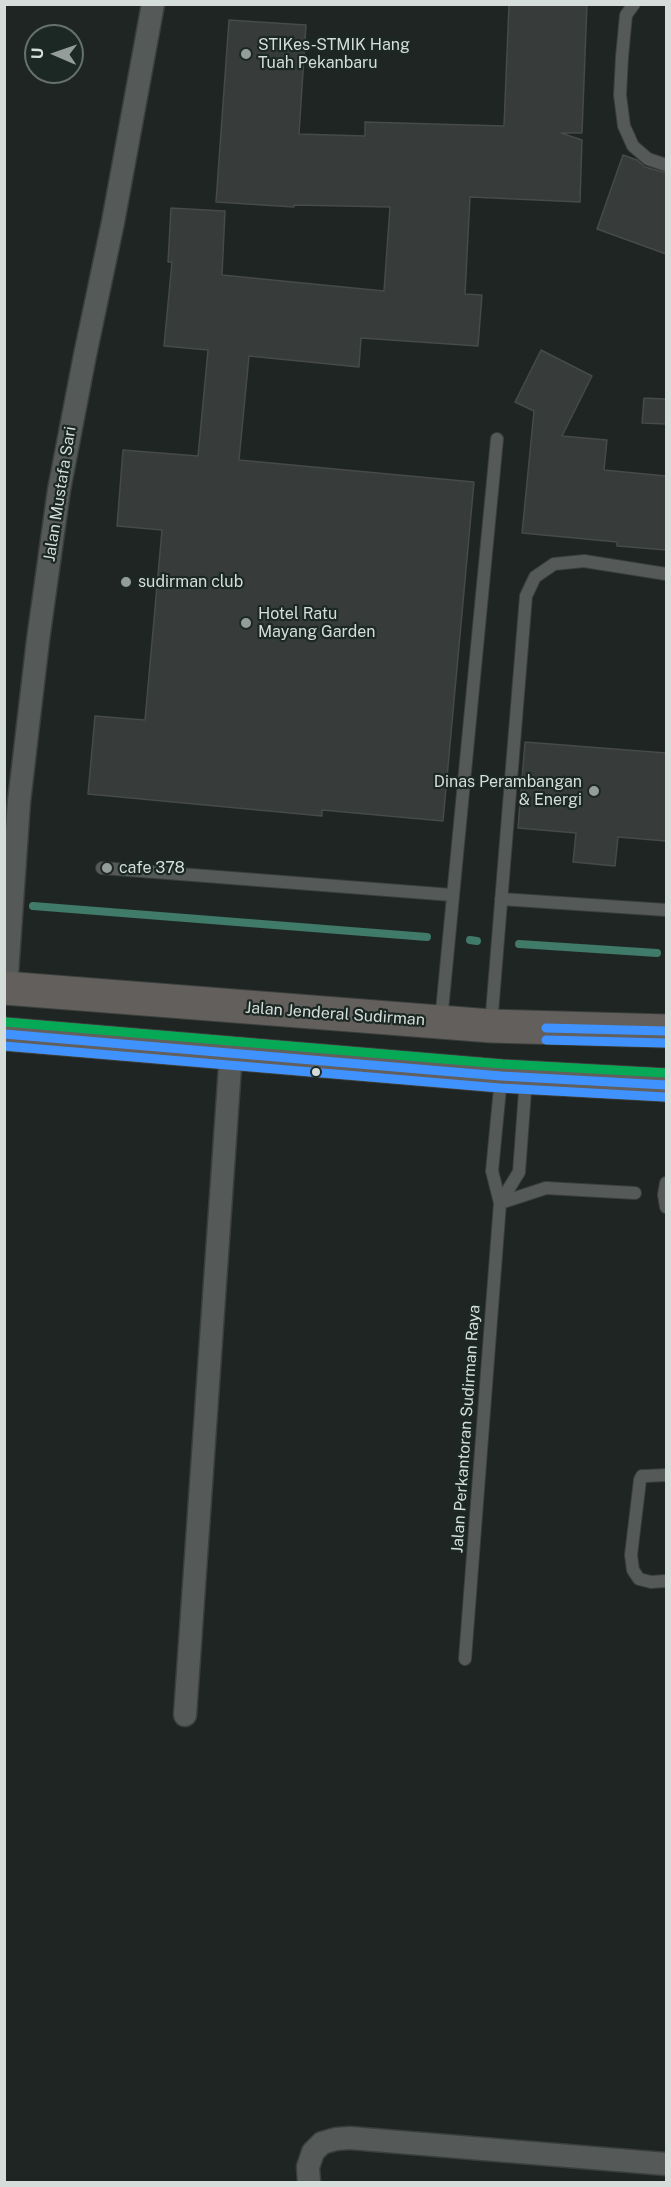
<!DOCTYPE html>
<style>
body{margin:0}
#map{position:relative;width:671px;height:2187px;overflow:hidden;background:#1f2523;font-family:"Public Sans",sans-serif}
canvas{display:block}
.frame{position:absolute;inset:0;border:6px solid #d5ddda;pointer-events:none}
.north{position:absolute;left:24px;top:24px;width:60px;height:60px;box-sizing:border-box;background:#1c2824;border:2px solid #66706d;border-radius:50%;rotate:272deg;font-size:16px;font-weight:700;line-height:24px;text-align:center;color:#d5ddda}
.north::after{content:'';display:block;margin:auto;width:21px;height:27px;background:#959d9a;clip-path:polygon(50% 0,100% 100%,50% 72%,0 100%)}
</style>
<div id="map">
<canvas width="671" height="2187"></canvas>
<div class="frame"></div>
<div class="north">U</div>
</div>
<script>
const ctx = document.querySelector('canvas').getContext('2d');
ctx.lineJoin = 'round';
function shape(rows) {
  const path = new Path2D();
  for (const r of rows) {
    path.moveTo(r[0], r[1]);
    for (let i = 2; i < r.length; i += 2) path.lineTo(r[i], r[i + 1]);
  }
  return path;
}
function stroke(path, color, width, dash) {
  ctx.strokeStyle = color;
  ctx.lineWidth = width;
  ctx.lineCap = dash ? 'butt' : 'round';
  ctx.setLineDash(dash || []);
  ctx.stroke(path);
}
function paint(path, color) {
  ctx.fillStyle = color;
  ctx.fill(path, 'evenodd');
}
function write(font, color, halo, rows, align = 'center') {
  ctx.font = font + ' "Public Sans",sans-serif';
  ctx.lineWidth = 4.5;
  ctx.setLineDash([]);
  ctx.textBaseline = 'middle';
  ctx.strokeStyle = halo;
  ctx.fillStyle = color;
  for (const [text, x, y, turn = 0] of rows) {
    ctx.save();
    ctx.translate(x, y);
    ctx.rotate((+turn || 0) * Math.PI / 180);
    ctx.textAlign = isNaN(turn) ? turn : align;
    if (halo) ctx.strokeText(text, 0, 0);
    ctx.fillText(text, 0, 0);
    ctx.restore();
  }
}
const stream = shape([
 [33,906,427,937],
 [470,940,477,941],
 [519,944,657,953]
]);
const building = shape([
 [509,4,587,4,582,133,561,133,582,140,580,202,470,197,465,294,482,295,478,346,361,338,359,367,249,356,239,460,474,482,443,821,322,810,322,816,88,794,95,716,145,720,162,530,117,526,123,450,198,456,208,350,164,346,172,262,168,262,171,208,225,211,222,275,384,291,390,207,294,205,294,207,216,202,229,20,306,25,299,134,365,136,365,122,504,126,509,4],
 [623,155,637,160,645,167,666,173,666,254,597,229,623,155],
 [541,350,592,376,562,436,607,440,604,470,666,476,666,550,617,546,617,542,522,533,534,411,515,402,541,350],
 [644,398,666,399,666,424,642,423,644,398],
 [525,742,666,753,666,841,618,837,615,866,573,862,576,833,518,828,525,742]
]);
const lane = shape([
 [634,4,626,15,622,57,620,95,624,126,633,146,648,159,666,165],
 [102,868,452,895],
 [501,899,666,910],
 [441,1021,497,439],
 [491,1025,526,596,535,577,554,564,584,561,666,574],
 [666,1183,664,1195,666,1207],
 [500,1203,546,1188,635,1193],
 [500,1203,519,1172,526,1078],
 [666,1475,646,1476,642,1476,640,1480,631,1555,633,1570,639,1579,651,1582,666,1581],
 [465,1659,500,1203,492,1171,501,1078]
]);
const street = shape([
 [6,988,19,802,38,640,59,490,85,355,113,222,153,4],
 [185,1715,231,1052],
 [309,2182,308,2167,313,2152,322,2143,336,2139,350,2138,666,2164]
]);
const primary = shape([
 [4,988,491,1026,666,1031],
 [4,1034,501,1076,666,1085]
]);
const bus1 = shape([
 [546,1028,666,1031],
 [4,1034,501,1076,666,1085]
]);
const bus2 = shape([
 [546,1040,666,1043],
 [4,1046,500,1088,665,1097]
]);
const bus3 = shape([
 [5,1022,502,1064,666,1073]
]);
const markers = [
 [246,54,6,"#959d9a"],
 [126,582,6,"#959d9a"],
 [246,623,6,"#959d9a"],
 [594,791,6,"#959d9a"],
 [107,868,6,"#959d9a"],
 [316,1072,5,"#d5ddda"]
];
const poiNames = [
 ["STIKes-STMIK Hang",258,45],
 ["Tuah Pekanbaru",258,63],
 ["sudirman club",138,582],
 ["Hotel Ratu",258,614],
 ["Mayang Garden",258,632],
 ["Dinas Perambangan",582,782,"right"],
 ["& Energi",582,800,"right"],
 ["cafe 378",119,868]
];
const streetNames = [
 ["Jalan Mustafa Sari",60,494,-81],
 ["Jalan Jenderal Sudirman",335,1014,4],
 ["Jalan Perkantoran Sudirman Raya",466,1429,-86]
];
stroke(stream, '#407a69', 8);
paint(building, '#373c3a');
stroke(building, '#464a49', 1.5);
stroke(lane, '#3a3f3d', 14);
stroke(street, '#3a3f3d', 25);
stroke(primary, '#3a3f3d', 35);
stroke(lane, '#555a59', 12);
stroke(street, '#555a59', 22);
stroke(primary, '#625f5d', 33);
stroke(bus1, '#4092ff', 9);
stroke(bus2, '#4092ff', 9);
stroke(bus3, '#06aa56', 9);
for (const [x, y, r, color] of markers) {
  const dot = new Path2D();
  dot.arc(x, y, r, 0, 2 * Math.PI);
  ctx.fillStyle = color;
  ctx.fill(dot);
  stroke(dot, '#1c2824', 2);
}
write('16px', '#d5ddda', '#1c2824', poiNames, 'left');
write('16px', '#d5ddda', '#1c2824', streetNames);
</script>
